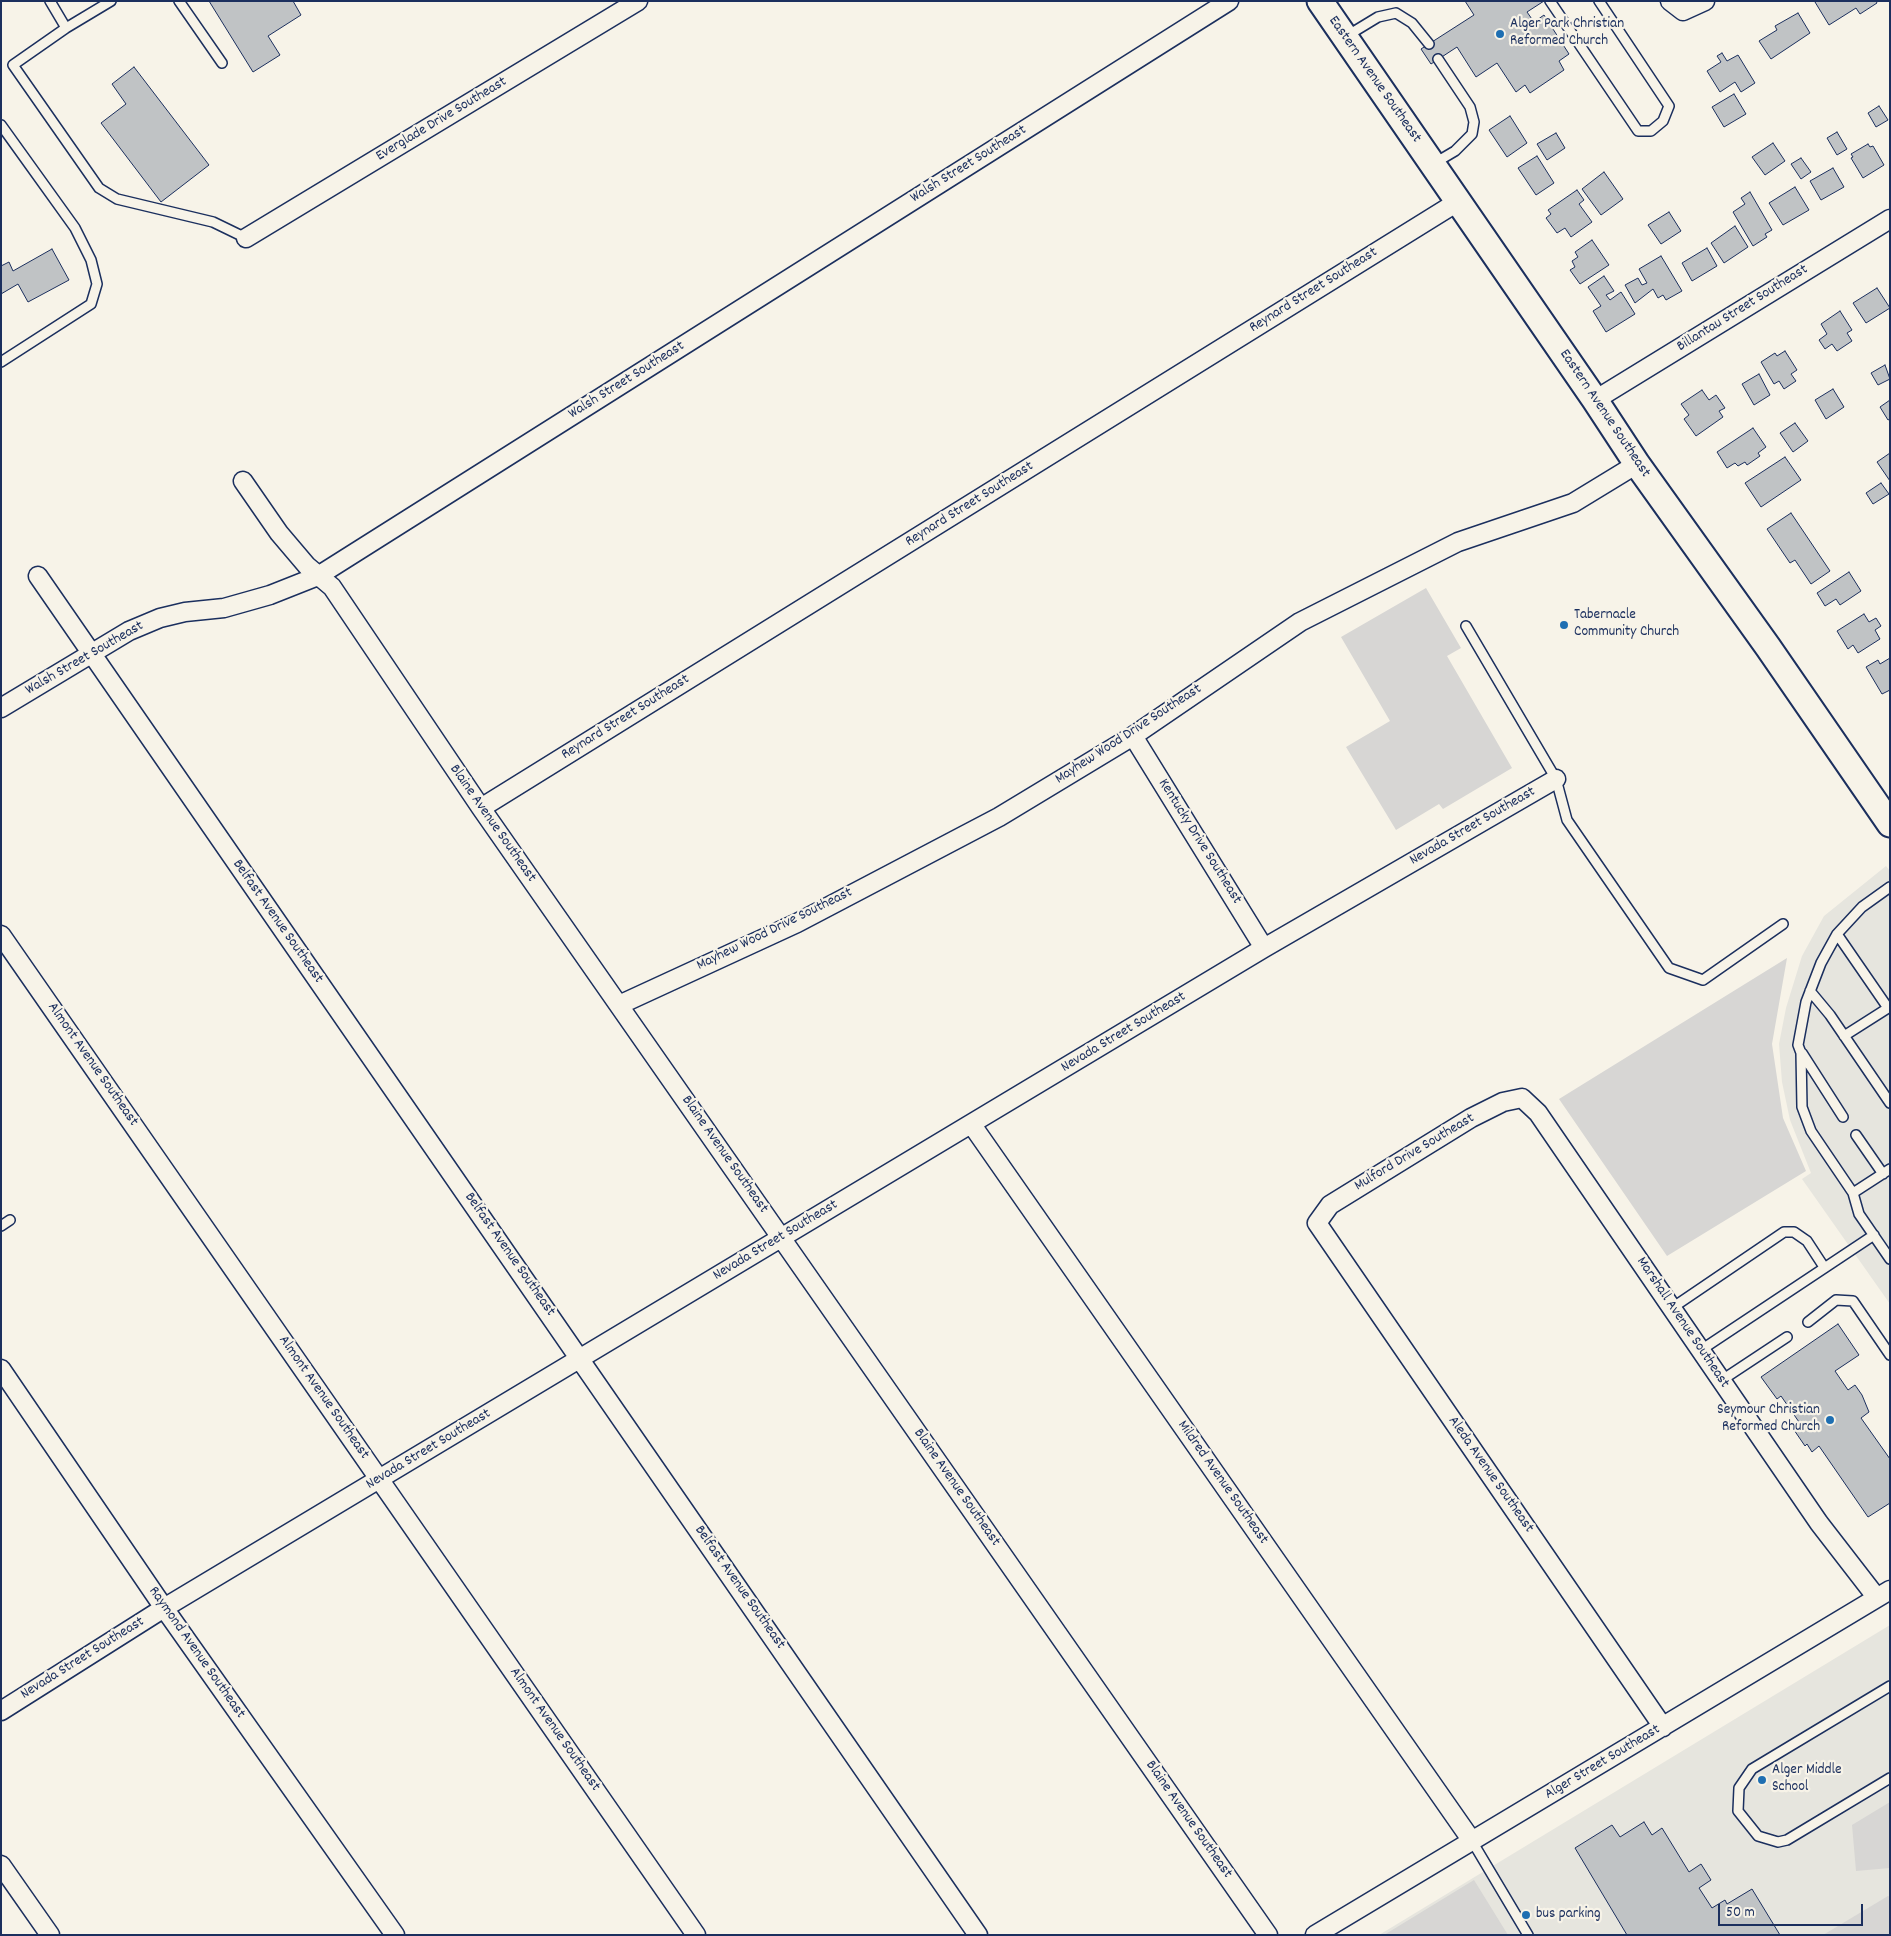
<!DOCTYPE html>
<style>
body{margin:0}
#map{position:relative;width:1891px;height:1936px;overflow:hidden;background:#f7f3e8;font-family:Dekko,sans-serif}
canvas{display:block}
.frame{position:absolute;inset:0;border:2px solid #1b2f5e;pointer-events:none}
.scale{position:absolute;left:1718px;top:1904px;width:145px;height:22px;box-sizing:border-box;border:2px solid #1b2f5e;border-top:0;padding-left:6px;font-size:15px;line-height:18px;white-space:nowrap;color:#1b2f5e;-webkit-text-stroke:4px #f7f3e8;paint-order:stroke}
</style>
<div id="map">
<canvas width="1891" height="1936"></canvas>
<div class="frame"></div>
<div class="scale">50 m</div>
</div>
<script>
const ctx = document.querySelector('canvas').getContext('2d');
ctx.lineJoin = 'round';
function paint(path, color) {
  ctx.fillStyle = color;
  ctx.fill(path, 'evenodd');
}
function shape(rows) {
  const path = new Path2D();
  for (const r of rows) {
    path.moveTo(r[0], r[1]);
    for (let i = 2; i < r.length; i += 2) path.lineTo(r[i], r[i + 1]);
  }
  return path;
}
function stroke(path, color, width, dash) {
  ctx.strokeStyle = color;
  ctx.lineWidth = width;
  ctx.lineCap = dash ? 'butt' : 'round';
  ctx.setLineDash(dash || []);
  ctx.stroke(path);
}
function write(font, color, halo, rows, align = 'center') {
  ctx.font = font + ' Dekko,sans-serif';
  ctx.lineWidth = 4.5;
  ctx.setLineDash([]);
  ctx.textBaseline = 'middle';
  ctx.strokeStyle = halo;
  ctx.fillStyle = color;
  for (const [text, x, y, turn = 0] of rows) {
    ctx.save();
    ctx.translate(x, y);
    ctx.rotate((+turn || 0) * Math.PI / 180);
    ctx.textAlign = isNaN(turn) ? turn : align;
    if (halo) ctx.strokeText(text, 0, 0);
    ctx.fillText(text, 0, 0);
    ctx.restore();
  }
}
const built = shape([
 [1886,866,1890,871,1890,1304,1802,1179,1811,1173,1790,1120,1782,1082,1779,1044,1786,1008,1802,956,1824,916],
 [1890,1625,1890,1935,1379,1935]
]);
const green = shape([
 [1426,588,1461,648,1447,656,1512,768,1443,809,1439,804,1396,830,1346,747,1390,721,1341,637],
 [1787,958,1772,1044,1783,1118,1806,1171,1667,1256,1559,1099],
 [1890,1802,1890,1868,1856,1871,1852,1825],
 [1474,1880,1508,1935,1384,1935],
 [1888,1896,1890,1897,1890,1935,1823,1935]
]);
const building = shape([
 [209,1,293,1,301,15,268,36,280,55,253,72,209,1],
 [1465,1,1544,1,1527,12,1534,22,1544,15,1569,54,1559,61,1564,70,1530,93,1525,85,1516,92,1497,63,1476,77,1457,47,1431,64,1421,49,1474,15,1465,1],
 [1817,1,1876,1,1877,3,1860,14,1856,8,1829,25,1815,2,1817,1],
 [1798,13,1810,33,1771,59,1759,41,1777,30,1775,26,1798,13],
 [1722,53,1727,61,1738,55,1755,83,1741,92,1735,82,1720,92,1707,71,1721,62,1717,56,1722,53],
 [134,67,209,165,161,202,101,123,126,104,112,84,134,67],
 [1734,94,1746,114,1724,127,1712,107,1734,94],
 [1879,106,1888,120,1876,127,1868,113,1879,106],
 [1510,116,1527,143,1507,157,1489,130,1510,116],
 [1837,132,1847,149,1837,155,1827,138,1837,132],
 [1556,133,1565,148,1547,160,1537,144,1556,133],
 [1773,143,1785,161,1765,175,1752,157,1773,143],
 [1868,144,1870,147,1873,146,1884,165,1863,178,1851,158,1853,157,1851,154,1868,144],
 [1537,156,1554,183,1536,195,1518,168,1537,156],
 [1801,158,1811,172,1801,179,1791,164,1801,158],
 [1833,168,1844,187,1821,200,1810,181,1833,168],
 [1604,172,1623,199,1601,215,1582,189,1604,172],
 [1795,187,1809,210,1783,225,1769,203,1795,187],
 [1577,190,1584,200,1579,204,1592,222,1571,237,1565,228,1557,233,1546,218,1551,214,1548,210,1577,190],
 [1750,192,1772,230,1765,234,1767,237,1753,246,1733,212,1745,204,1741,198,1750,192],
 [1669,212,1681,231,1661,244,1648,225,1669,212],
 [1735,226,1748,247,1724,263,1711,243,1735,226],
 [1592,240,1609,265,1580,284,1570,270,1575,267,1572,261,1578,257,1575,252,1592,240],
 [1707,248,1717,266,1692,281,1682,263,1707,248],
 [52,249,69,280,28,302,18,284,1,294,1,266,9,262,13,271,52,249],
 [1661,256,1682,291,1666,300,1663,295,1658,298,1653,289,1635,303,1625,285,1638,278,1642,285,1647,283,1639,269,1661,256],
 [1604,276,1614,291,1606,295,1610,300,1621,292,1635,314,1606,332,1593,311,1601,306,1588,287,1604,276],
 [1877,288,1890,308,1866,323,1853,303,1877,288],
 [1840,311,1852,330,1847,333,1852,341,1837,351,1832,344,1825,349,1819,340,1827,334,1821,324,1840,311],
 [1785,351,1797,370,1791,374,1796,381,1784,389,1779,381,1774,384,1761,362,1775,353,1777,356,1785,351],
 [1885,365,1890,379,1878,385,1871,373,1885,365],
 [1759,374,1770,395,1754,405,1742,384,1759,374],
 [1833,389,1844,407,1826,419,1815,400,1833,389],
 [1702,390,1709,400,1716,395,1725,408,1719,411,1723,417,1696,436,1684,419,1689,415,1681,404,1702,390],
 [1890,400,1890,419,1888,420,1880,407,1890,400],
 [1795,423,1808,441,1793,452,1780,433,1795,423],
 [1753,428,1766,447,1758,453,1760,456,1747,465,1745,462,1738,466,1735,463,1727,468,1717,452,1753,428],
 [1890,453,1890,481,1877,462,1890,453],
 [1785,457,1801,480,1761,507,1745,483,1785,457],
 [1881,483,1889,494,1873,504,1866,493,1881,483],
 [1791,513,1830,571,1811,584,1795,560,1790,563,1767,529,1791,513],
 [1849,572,1861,591,1840,605,1836,599,1825,606,1817,593,1849,572],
 [1864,614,1869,622,1876,618,1881,626,1875,630,1880,639,1858,653,1853,645,1848,649,1837,631,1864,614],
 [1890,658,1890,690,1882,694,1866,667,1878,660,1880,664,1890,658],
 [1838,1324,1859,1355,1835,1371,1848,1390,1855,1385,1862,1395,1869,1412,1861,1418,1890,1459,1890,1503,1868,1517,1819,1446,1812,1452,1807,1444,1805,1446,1792,1427,1799,1422,1781,1396,1777,1399,1761,1377,1838,1324],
 [1644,1822,1652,1835,1662,1828,1689,1872,1701,1864,1711,1880,1699,1888,1712,1908,1725,1900,1727,1904,1752,1889,1780,1935,1627,1935,1575,1848,1612,1825,1620,1837,1644,1822]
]);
const lane = shape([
 [50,1,66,28],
 [111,1,66,28,13,65,99,188,117,199,213,222,246,238],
 [179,1,222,63],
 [1550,1,1638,131,1651,131,1663,121,1669,106,1599,1],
 [1345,37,1378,17,1396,13,1412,23,1429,44],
 [1,125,75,228,91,260,97,284,91,304,1,362],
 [1433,164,1455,151,1472,134,1474,122,1470,107,1438,59],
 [1466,626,1556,779,1567,820,1669,968,1703,980,1783,924],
 [1890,887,1862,907,1837,934,1821,963,1806,1002,1798,1045,1801,1053,1802,1107,1811,1131,1853,1193,1859,1214,1890,1259],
 [1837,934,1888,1008,1844,1036],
 [1810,991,1830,1015,1890,1103],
 [1802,1053,1843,1117],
 [1856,1135,1883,1174],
 [1853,1193,1890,1169],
 [1,1226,10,1220],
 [1672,1308,1784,1232,1794,1232,1807,1241,1824,1267],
 [1808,1322,1836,1300,1853,1301,1890,1355],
 [1701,1350,1874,1235],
 [1722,1380,1787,1337],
 [1890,1686,1752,1769,1739,1788,1738,1811,1758,1836,1778,1842,1787,1840,1890,1778],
 [1472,1841,1528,1935]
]);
const street = shape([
 [1670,1,1683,11,1705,1],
 [246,238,638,1],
 [1595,400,1890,219],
 [243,481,279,533,307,566,332,587,481,808,1268,1935],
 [38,576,978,1935],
 [1,708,129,631,160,618,185,612,224,608,270,595,318,576,1229,1],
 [1133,736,1264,948],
 [481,808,1459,201],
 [1,935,696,1935],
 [619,1005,797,923,999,817,1133,736,1300,622,1458,542,1573,503,1637,464],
 [972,1125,1472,1841],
 [1,1369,164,1608,395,1935],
 [1,1711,164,1608,1264,948,1556,779],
 [1663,1727,1317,1223,1330,1205,1471,1118,1503,1102,1522,1098,1538,1113,1819,1523,1877,1598],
 [1,1865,50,1935],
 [1315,1935,1890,1590]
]);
const secondary = shape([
 [1320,1,1595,400,1637,464,1768,647,1890,824]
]);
const markers = [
 [1500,34,5,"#1f6fb2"],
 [1564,625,5,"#1f6fb2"],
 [1830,1420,5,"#1f6fb2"],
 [1762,1780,5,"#1f6fb2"],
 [1526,1915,5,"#1f6fb2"]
];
const poiNames = [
 ["Alger Park Christian",1510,25],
 ["Reformed Church",1510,42],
 ["Tabernacle",1574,616],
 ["Community Church",1574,633],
 ["Seymour Christian",1820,1411,"right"],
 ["Reformed Church",1820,1428,"right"],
 ["Alger Middle",1772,1771],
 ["School",1772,1788],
 ["bus parking",1536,1915]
];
const streetNames = [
 ["Eastern Avenue Southeast",1374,80,55],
 ["Everglade Drive Southeast",442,120,-31],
 ["Walsh Street Southeast",969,165,-32],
 ["Reynard Street Southeast",1314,291,-32],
 ["Billantau Street Southeast",1743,309,-32],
 ["Walsh Street Southeast",627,381,-32],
 ["Eastern Avenue Southeast",1604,414,56],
 ["Reynard Street Southeast",970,505,-32],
 ["Walsh Street Southeast",85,659,-30],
 ["Reynard Street Southeast",626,718,-32],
 ["Mayhew Wood Drive Southeast",1129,735,-33],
 ["Blaine Avenue Southeast",492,824,55],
 ["Nevada Street Southeast",1473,827,-30],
 ["Kentucky Drive Southeast",1199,842,58],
 ["Belfast Avenue Southeast",277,922,55],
 ["Mayhew Wood Drive Southeast",775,930,-26],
 ["Nevada Street Southeast",1124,1033,-31],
 ["Almont Avenue Southeast",92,1065,55],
 ["Mulford Drive Southeast",1415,1153,-31],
 ["Blaine Avenue Southeast",724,1155,55],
 ["Nevada Street Southeast",776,1241,-31],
 ["Belfast Avenue Southeast",509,1255,55],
 ["Marshall Avenue Southeast",1682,1323,56],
 ["Almont Avenue Southeast",323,1398,55],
 ["Nevada Street Southeast",429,1450,-31],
 ["Aleda Avenue Southeast",1490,1475,55],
 ["Mildred Avenue Southeast",1222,1483,55],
 ["Blaine Avenue Southeast",956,1488,55],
 ["Belfast Avenue Southeast",739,1588,55],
 ["Raymond Avenue Southeast",196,1653,55],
 ["Nevada Street Southeast",83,1659,-32],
 ["Almont Avenue Southeast",554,1730,55],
 ["Alger Street Southeast",1603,1763,-31],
 ["Blaine Avenue Southeast",1188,1820,55]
];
paint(built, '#e6e5de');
paint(green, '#d7d6d4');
paint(building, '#c0c3c5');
stroke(building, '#1b2f5e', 1);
stroke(lane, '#1b2f5e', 12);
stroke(street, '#1b2f5e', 21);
stroke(secondary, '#1b2f5e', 29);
stroke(lane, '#f7f3e8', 9);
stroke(street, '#f7f3e8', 18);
stroke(secondary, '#f7f3e8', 25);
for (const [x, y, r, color] of markers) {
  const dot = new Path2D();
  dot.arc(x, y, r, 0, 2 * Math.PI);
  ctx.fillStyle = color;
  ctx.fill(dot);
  stroke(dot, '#f7f3e8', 2);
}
write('15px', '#1b2f5e', '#f7f3e8', poiNames, 'left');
write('15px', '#1b2f5e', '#f7f3e8', streetNames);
</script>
